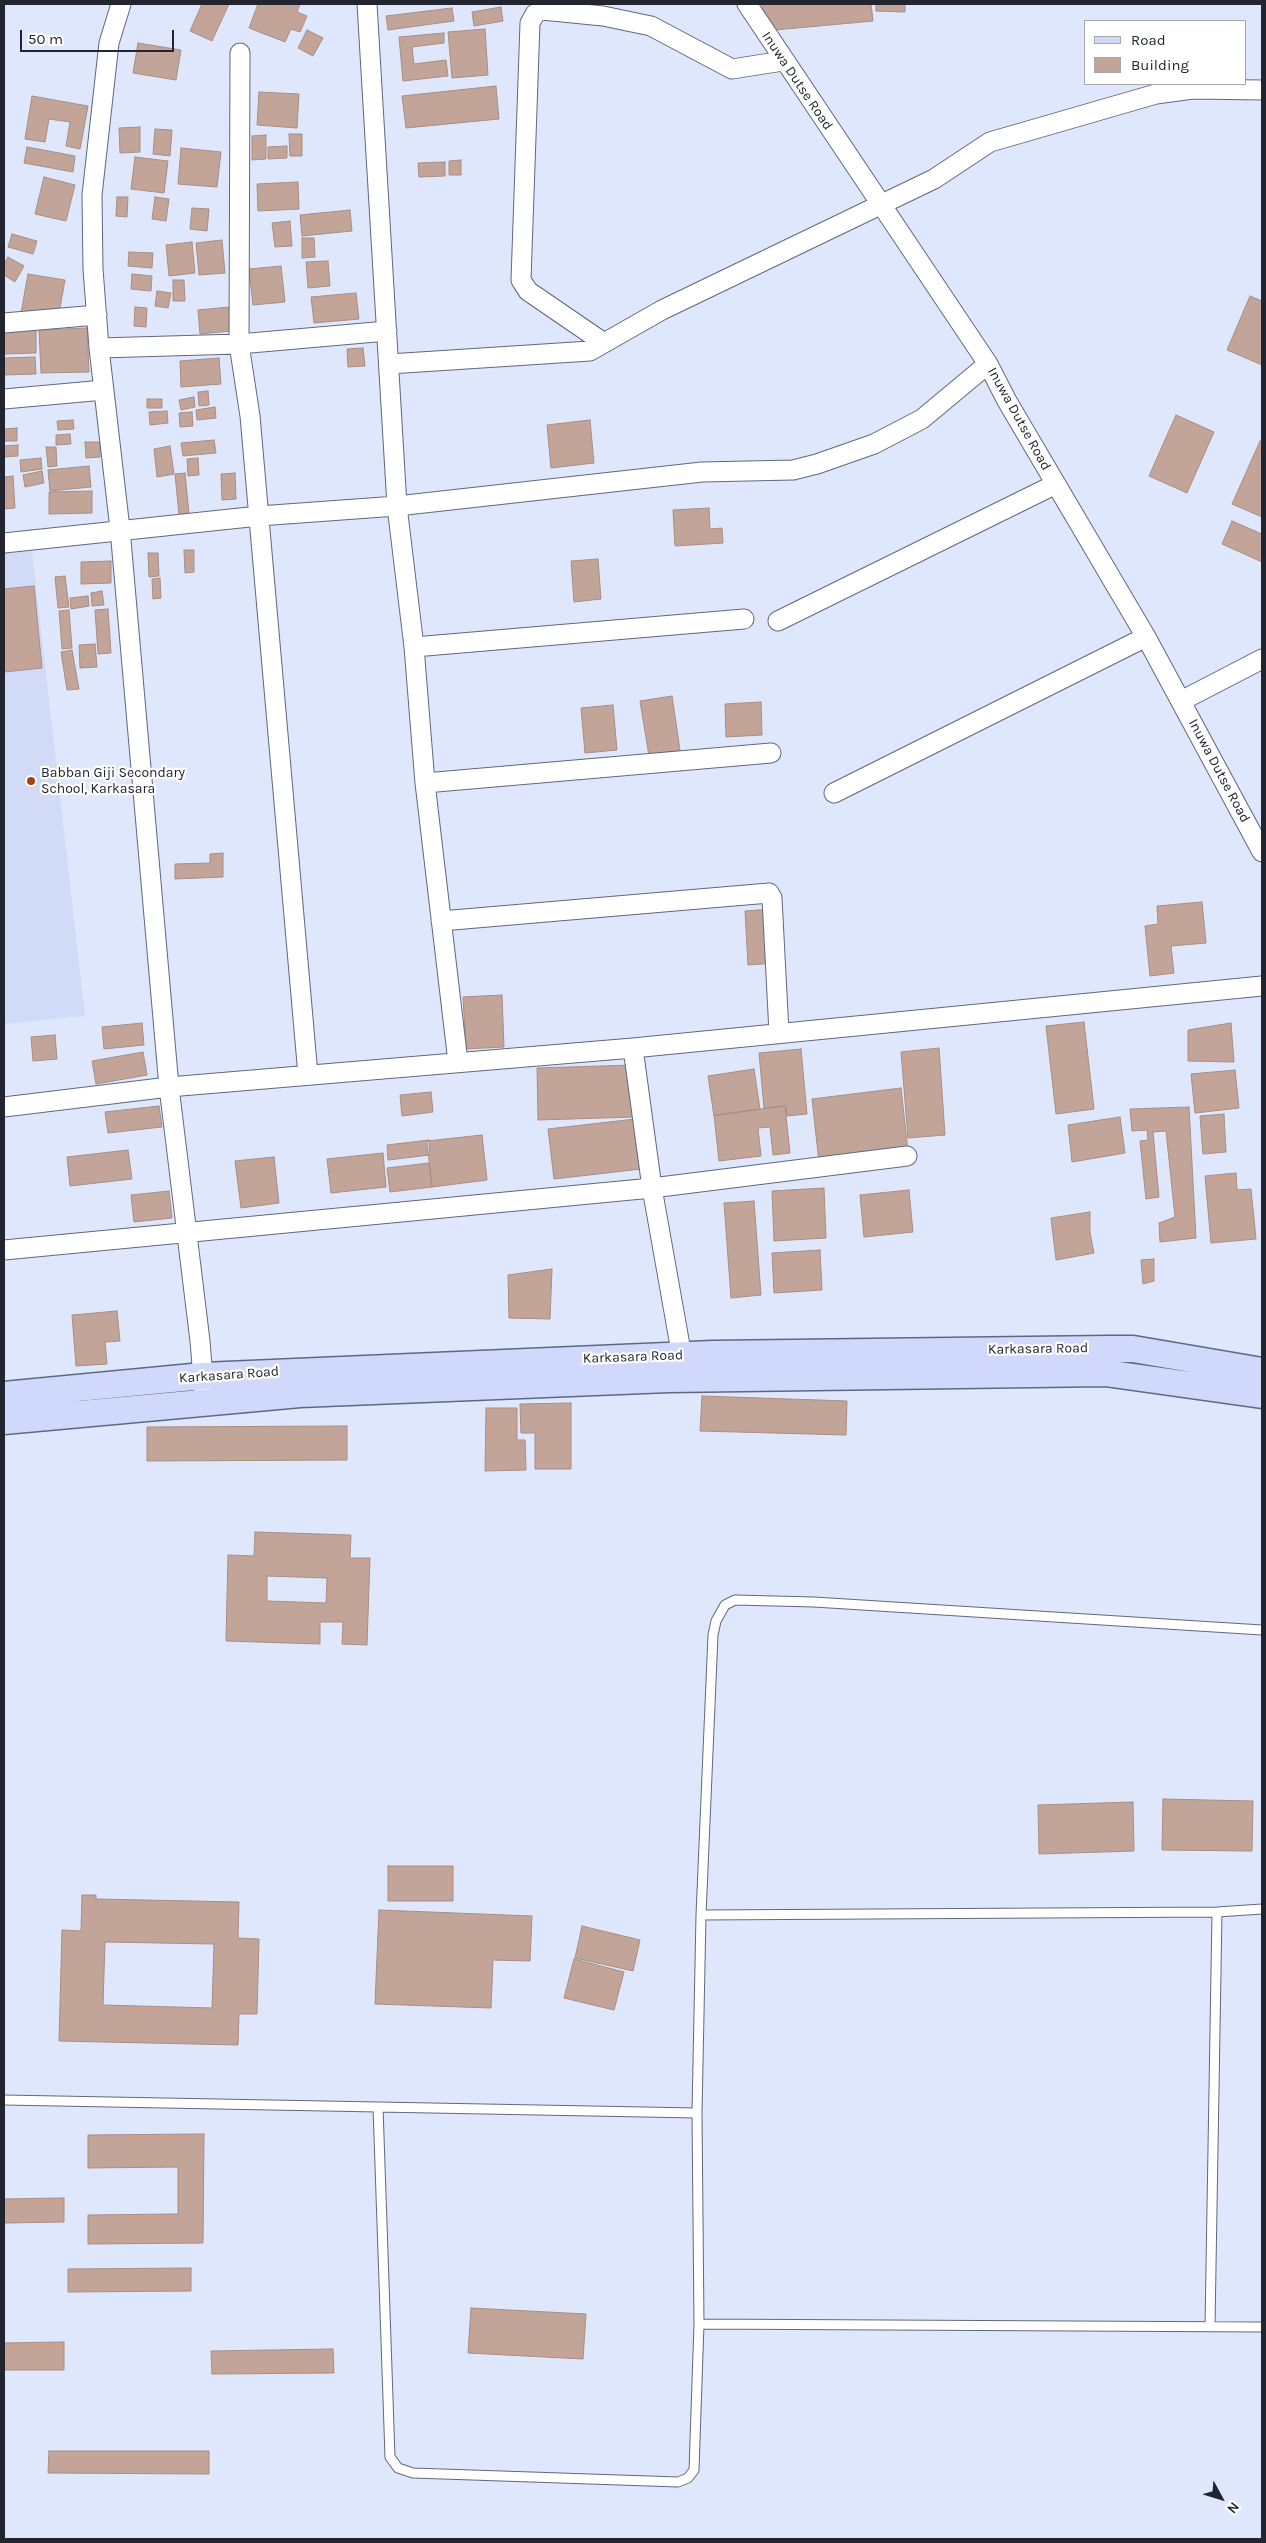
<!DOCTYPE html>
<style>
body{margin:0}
#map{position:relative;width:1266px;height:2543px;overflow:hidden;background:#dfe7fd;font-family:Karla,sans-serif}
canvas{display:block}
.frame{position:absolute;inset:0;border:5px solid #22252f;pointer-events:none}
.legend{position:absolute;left:1084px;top:20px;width:162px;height:65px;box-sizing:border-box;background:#fff;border:1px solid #a7a8ac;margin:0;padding:6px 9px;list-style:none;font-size:15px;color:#22252f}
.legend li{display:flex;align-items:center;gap:10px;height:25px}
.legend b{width:25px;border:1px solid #a7a8ac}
.north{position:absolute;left:1196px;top:2473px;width:50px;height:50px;-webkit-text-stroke:4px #fff;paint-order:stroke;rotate:129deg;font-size:14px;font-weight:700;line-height:20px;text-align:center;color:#22252f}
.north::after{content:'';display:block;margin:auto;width:18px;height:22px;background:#22252f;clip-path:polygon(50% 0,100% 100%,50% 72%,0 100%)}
.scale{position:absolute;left:20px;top:30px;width:154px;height:22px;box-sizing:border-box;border:2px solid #22252f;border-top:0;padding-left:6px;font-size:15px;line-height:18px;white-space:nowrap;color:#22252f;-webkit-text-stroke:4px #fff;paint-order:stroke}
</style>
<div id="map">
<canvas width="1266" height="2543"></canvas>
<div class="frame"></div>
<ul class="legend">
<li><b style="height:6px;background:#d0d8fc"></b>Road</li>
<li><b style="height:14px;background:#c2a499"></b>Building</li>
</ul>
<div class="north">N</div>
<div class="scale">50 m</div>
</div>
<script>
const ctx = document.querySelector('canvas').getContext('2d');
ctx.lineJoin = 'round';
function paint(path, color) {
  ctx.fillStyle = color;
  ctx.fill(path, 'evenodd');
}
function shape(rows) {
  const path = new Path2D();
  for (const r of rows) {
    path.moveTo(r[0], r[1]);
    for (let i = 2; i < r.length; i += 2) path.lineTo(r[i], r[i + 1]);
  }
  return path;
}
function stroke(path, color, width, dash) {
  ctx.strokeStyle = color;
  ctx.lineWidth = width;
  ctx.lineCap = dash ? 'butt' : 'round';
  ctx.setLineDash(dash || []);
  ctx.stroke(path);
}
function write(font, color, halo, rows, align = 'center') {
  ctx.font = font + ' Karla,sans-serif';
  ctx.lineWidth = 4.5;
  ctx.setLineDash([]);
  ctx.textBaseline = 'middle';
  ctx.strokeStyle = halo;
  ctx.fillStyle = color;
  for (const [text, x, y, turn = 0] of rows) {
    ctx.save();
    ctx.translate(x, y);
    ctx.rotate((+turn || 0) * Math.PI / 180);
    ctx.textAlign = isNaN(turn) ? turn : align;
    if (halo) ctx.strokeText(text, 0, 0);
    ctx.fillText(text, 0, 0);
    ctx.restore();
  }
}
const built = shape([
 [31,542,85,1016,4,1024,4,546]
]);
const building = shape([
 [202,4,229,4,212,41,190,31,202,4],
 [258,4,300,4,297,12,307,16,300,32,291,29,285,42,249,28,258,4],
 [762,4,871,4,873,21,764,31,762,4],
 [876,4,905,4,905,12,876,11,876,4],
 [501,7,503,21,474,26,472,12,501,7],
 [452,8,454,21,388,30,386,16,452,8],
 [485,29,488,75,452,78,448,32,485,29],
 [307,30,323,38,313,56,298,48,307,30],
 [444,33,444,43,412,47,414,64,446,60,448,76,403,81,399,37,444,33],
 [138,43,181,50,176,80,133,73,138,43],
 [496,86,499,119,406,128,402,96,496,86],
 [259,92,299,94,297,128,257,125,259,92],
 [32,96,88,106,80,149,66,146,70,122,49,119,45,142,25,139,32,96],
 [140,127,140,152,120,153,119,128,140,127],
 [155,129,172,130,170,156,153,154,155,129],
 [289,134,302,134,302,156,290,156,289,134],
 [266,135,266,159,252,160,252,136,266,135],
 [287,146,287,158,268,159,268,147,287,146],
 [27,147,75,156,73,172,24,163,27,147],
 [181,148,221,152,217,187,178,184,181,148],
 [135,157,168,161,164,193,131,189,135,157],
 [461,160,461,175,449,175,449,161,461,160],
 [445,162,445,176,419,177,418,163,445,162],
 [44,177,75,185,66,221,35,214,44,177],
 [298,182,299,209,258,211,257,184,298,182],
 [117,197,128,197,127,217,116,216,117,197],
 [155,197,169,199,166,221,152,219,155,197],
 [192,208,209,209,207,231,190,229,192,208],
 [350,210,352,231,302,236,300,215,350,210],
 [290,221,292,246,275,247,272,223,290,221],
 [12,234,37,241,33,254,8,247,12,234],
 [302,238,314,238,315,257,302,258,302,238],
 [222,240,225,273,199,275,196,243,222,240],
 [192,242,195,273,169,276,166,245,192,242],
 [129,252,153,253,152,268,128,266,129,252],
 [8,257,24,266,15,282,4,275,4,264,8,257],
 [328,261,330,286,308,288,306,262,328,261],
 [281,266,285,302,253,305,249,269,281,266],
 [28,274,65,280,58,319,21,313,28,274],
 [132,274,152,276,151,291,131,289,132,274],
 [173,280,184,280,185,301,173,301,173,280],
 [157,291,171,293,168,308,155,306,157,291],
 [356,293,359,319,314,323,311,297,356,293],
 [1250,296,1262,301,1262,365,1227,350,1250,296],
 [135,307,147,308,146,327,134,326,135,307],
 [229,307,231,331,200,334,198,310,229,307],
 [87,328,89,372,41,373,39,330,87,328],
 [36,329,36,353,4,354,4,331,36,329],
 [363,348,365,366,348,367,347,349,363,348],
 [35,357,36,374,4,375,4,358,35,357],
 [219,358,221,384,181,387,180,361,219,358],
 [208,391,209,405,199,406,198,392,208,391],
 [194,397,195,407,181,410,179,400,194,397],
 [147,399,162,399,162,408,147,408,147,399],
 [215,407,216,418,197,420,196,410,215,407],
 [167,411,168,423,150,425,149,412,167,411],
 [192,412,193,426,180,427,179,413,192,412],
 [1176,415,1214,432,1187,493,1149,476,1176,415],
 [73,420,74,429,58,430,57,421,73,420],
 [590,420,594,463,551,468,547,425,590,420],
 [17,428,17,441,4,441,4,429,17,428],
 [70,434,71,444,56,445,56,435,70,434],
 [214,440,216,453,183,456,181,443,214,440],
 [1260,441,1262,442,1262,517,1232,504,1260,441],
 [85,442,100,442,100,457,86,458,85,442],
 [18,445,18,456,4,457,4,446,18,445],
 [170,446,174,474,157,477,154,449,170,446],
 [46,447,56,447,57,466,48,467,46,447],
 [41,458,42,469,21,472,20,460,41,458],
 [198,458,199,475,188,476,187,459,198,458],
 [89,466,91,487,50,491,48,470,89,466],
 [42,471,44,483,25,487,23,475,42,471],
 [185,473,189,513,179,515,175,474,185,473],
 [235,473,236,499,222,500,221,474,235,473],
 [13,476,15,508,4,509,4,477,13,476],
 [92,491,92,513,49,514,49,492,92,491],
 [709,508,710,529,722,528,723,543,675,546,673,510,709,508],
 [1232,521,1262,534,1262,562,1222,544,1232,521],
 [184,550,194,550,194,572,185,573,184,550],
 [148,553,158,553,159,576,149,577,148,553],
 [598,559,601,599,574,602,571,561,598,559],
 [111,561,111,583,81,584,81,562,111,561],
 [65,576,69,607,58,608,55,577,65,576],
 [160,578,161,598,153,599,152,579,160,578],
 [34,586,42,668,4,672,4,589,34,586],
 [102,591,104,605,92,606,91,593,102,591],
 [88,596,89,606,71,609,70,598,88,596],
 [108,609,111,653,98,654,95,610,108,609],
 [69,610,72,648,62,649,59,611,69,610],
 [95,644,97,667,80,668,79,645,95,644],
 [72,650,79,689,67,690,61,652,72,650],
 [672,696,680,750,649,756,640,701,672,696],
 [761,702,762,735,726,737,725,704,761,702],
 [613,705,617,750,585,753,581,708,613,705],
 [223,853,223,877,175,879,175,864,210,863,210,854,223,853],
 [1202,902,1206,943,1171,946,1174,973,1150,976,1145,926,1158,924,1157,906,1202,902],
 [772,909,775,963,748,965,745,911,772,909],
 [502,995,504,1047,466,1049,463,997,502,995],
 [1084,1022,1094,1109,1056,1114,1046,1026,1084,1022],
 [142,1023,144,1045,104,1049,102,1027,142,1023],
 [1231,1023,1234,1062,1188,1061,1188,1030,1231,1023],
 [55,1035,57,1059,33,1061,31,1037,55,1035],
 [939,1048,945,1135,908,1138,901,1052,939,1048],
 [801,1049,807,1114,787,1116,786,1106,764,1108,759,1053,801,1049],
 [143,1052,147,1075,96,1084,92,1061,143,1052],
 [633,1065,634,1117,538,1120,537,1068,633,1065],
 [754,1069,760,1109,714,1116,708,1076,754,1069],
 [1235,1070,1239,1108,1195,1113,1191,1074,1235,1070],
 [901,1088,908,1151,819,1162,812,1099,901,1088],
 [431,1092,433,1112,402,1116,400,1095,431,1092],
 [159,1106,162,1127,108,1133,105,1112,159,1106],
 [785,1106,790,1153,773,1155,770,1127,758,1128,761,1156,719,1161,714,1115,785,1106],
 [1189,1107,1196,1238,1160,1242,1159,1223,1175,1217,1166,1131,1153,1132,1159,1197,1146,1199,1140,1141,1148,1140,1147,1130,1132,1131,1130,1109,1189,1107],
 [1224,1114,1226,1152,1203,1154,1200,1116,1224,1114],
 [1120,1117,1125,1153,1072,1162,1068,1125,1120,1117],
 [635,1119,641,1169,554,1179,548,1129,635,1119],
 [482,1135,487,1180,432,1187,427,1141,482,1135],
 [429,1140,430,1155,388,1160,387,1145,429,1140],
 [128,1150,132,1179,70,1186,67,1157,128,1150],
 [383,1153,386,1187,331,1193,327,1159,383,1153],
 [274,1157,279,1203,241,1208,235,1161,274,1157],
 [429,1163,432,1187,390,1192,387,1168,429,1163],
 [1236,1173,1237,1190,1251,1189,1256,1239,1211,1243,1205,1176,1236,1173],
 [824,1188,826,1238,774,1241,772,1191,824,1188],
 [909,1190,913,1232,864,1237,860,1195,909,1190],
 [169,1191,172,1218,134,1222,131,1195,169,1191],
 [754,1201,761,1295,731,1298,724,1203,754,1201],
 [1090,1212,1090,1233,1094,1253,1056,1260,1051,1218,1090,1212],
 [820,1250,822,1290,774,1293,772,1253,820,1250],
 [1154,1259,1154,1281,1143,1284,1141,1260,1154,1259],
 [552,1269,550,1319,509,1318,508,1275,552,1269],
 [117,1311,120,1341,105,1342,107,1364,76,1366,72,1315,117,1311],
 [702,1396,847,1401,846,1435,700,1431,702,1396],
 [571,1403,571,1469,535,1469,535,1433,521,1433,520,1404,571,1403],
 [486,1408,517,1408,517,1440,525,1440,526,1470,485,1471,486,1408],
 [347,1426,347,1460,147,1461,147,1427,347,1426],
 [255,1532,351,1535,350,1558,370,1558,367,1645,342,1644,343,1622,320,1622,320,1644,226,1641,228,1555,254,1556,255,1532],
 [267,1576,327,1578,326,1603,267,1601,267,1576],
 [1163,1799,1253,1801,1252,1851,1162,1850,1163,1799],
 [1133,1802,1134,1851,1039,1854,1038,1805,1133,1802],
 [388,1866,453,1866,453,1901,388,1901,388,1866],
 [82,1895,96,1895,96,1899,239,1902,238,1938,259,1939,257,2014,239,2014,238,2045,59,2041,62,1930,81,1931,82,1895],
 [105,1942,214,1944,212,2008,103,2005,105,1942],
 [379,1910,532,1916,530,1961,493,1960,491,2008,375,2004,379,1910],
 [582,1926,640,1940,633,1971,575,1958,582,1926],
 [574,1959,624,1972,614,2010,564,1998,574,1959],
 [204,2134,203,2243,88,2244,88,2215,178,2214,178,2167,88,2168,88,2135,204,2134],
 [64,2198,64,2222,4,2223,4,2199,64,2198],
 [191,2268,191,2291,68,2292,68,2269,191,2268],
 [471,2308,586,2314,583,2359,468,2353,471,2308],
 [64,2342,64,2370,4,2370,4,2343,64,2342],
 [333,2349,334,2373,212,2374,211,2351,333,2349],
 [49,2451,209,2451,209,2474,48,2473,49,2451]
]);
const lane = shape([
 [701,1915,1217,1912,1262,1909],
 [4,2100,378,2107,390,2457,398,2468,413,2473,678,2482,688,2478,694,2470,699,2324,1262,2327],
 [378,2107,697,2113,699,2324],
 [697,2113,701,1915,713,1635,716,1621,725,1605,735,1600,814,1602,1262,1630],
 [1210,2326,1217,1912]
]);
const street = shape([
 [121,4,109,43,92,195,93,269,99,348,120,529,169,1087,200,1341,205,1402],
 [367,4,397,506,414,647,425,783,458,1062],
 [747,4,988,364,1007,401,1146,637,1262,852],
 [240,53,239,344,250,416,308,1075],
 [4,323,97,315],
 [604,343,528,291,521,280,530,23,535,14,542,10,603,16,651,26,732,69,783,61],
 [99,348,239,344,387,331],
 [389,364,590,351,662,310,934,179,990,142,1156,94,1193,89,1262,90],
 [4,399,104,390],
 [4,543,259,516,397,506,702,472,793,470,817,464,874,444,922,419,988,364],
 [778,621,1056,484],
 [414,647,744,619],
 [1181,701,1262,659],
 [425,783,771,753],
 [834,793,1146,637],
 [441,921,769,893,772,898,779,1033],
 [633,1048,652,1188,684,1368],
 [4,1107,169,1087,633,1048,1262,986],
 [4,1250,652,1188,907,1156]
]);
const secondary = shape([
 [4,1395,203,1376,713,1354,1108,1349,1133,1349,1262,1371],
 [4,1421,300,1394,669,1379,1105,1373,1262,1395]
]);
const markers = [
 [31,781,5,"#a64211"]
];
const streetNames = [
 ["Inuwa Dutse Road",797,81,56],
 ["Inuwa Dutse Road",1019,419,61],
 ["Inuwa Dutse Road",1219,771,62],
 ["Karkasara Road",1038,1349,-1],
 ["Karkasara Road",633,1357,-2],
 ["Karkasara Road",229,1375,-4]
];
const poiNames = [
 ["Babban Giji Secondary",41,773],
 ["School, Karkasara",41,789]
];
paint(built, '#d1daf6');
paint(building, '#c2a499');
stroke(building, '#aa8d82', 1);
stroke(lane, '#606880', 11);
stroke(street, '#606880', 21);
stroke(secondary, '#606880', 29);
stroke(lane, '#fff', 9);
stroke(street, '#fff', 19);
stroke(secondary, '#d0d8fc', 26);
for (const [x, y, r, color] of markers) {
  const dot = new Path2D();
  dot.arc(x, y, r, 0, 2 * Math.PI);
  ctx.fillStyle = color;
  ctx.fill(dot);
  stroke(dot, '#fff', 2);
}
write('14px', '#22252f', '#fff', streetNames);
write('14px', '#22252f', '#fff', poiNames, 'left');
</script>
